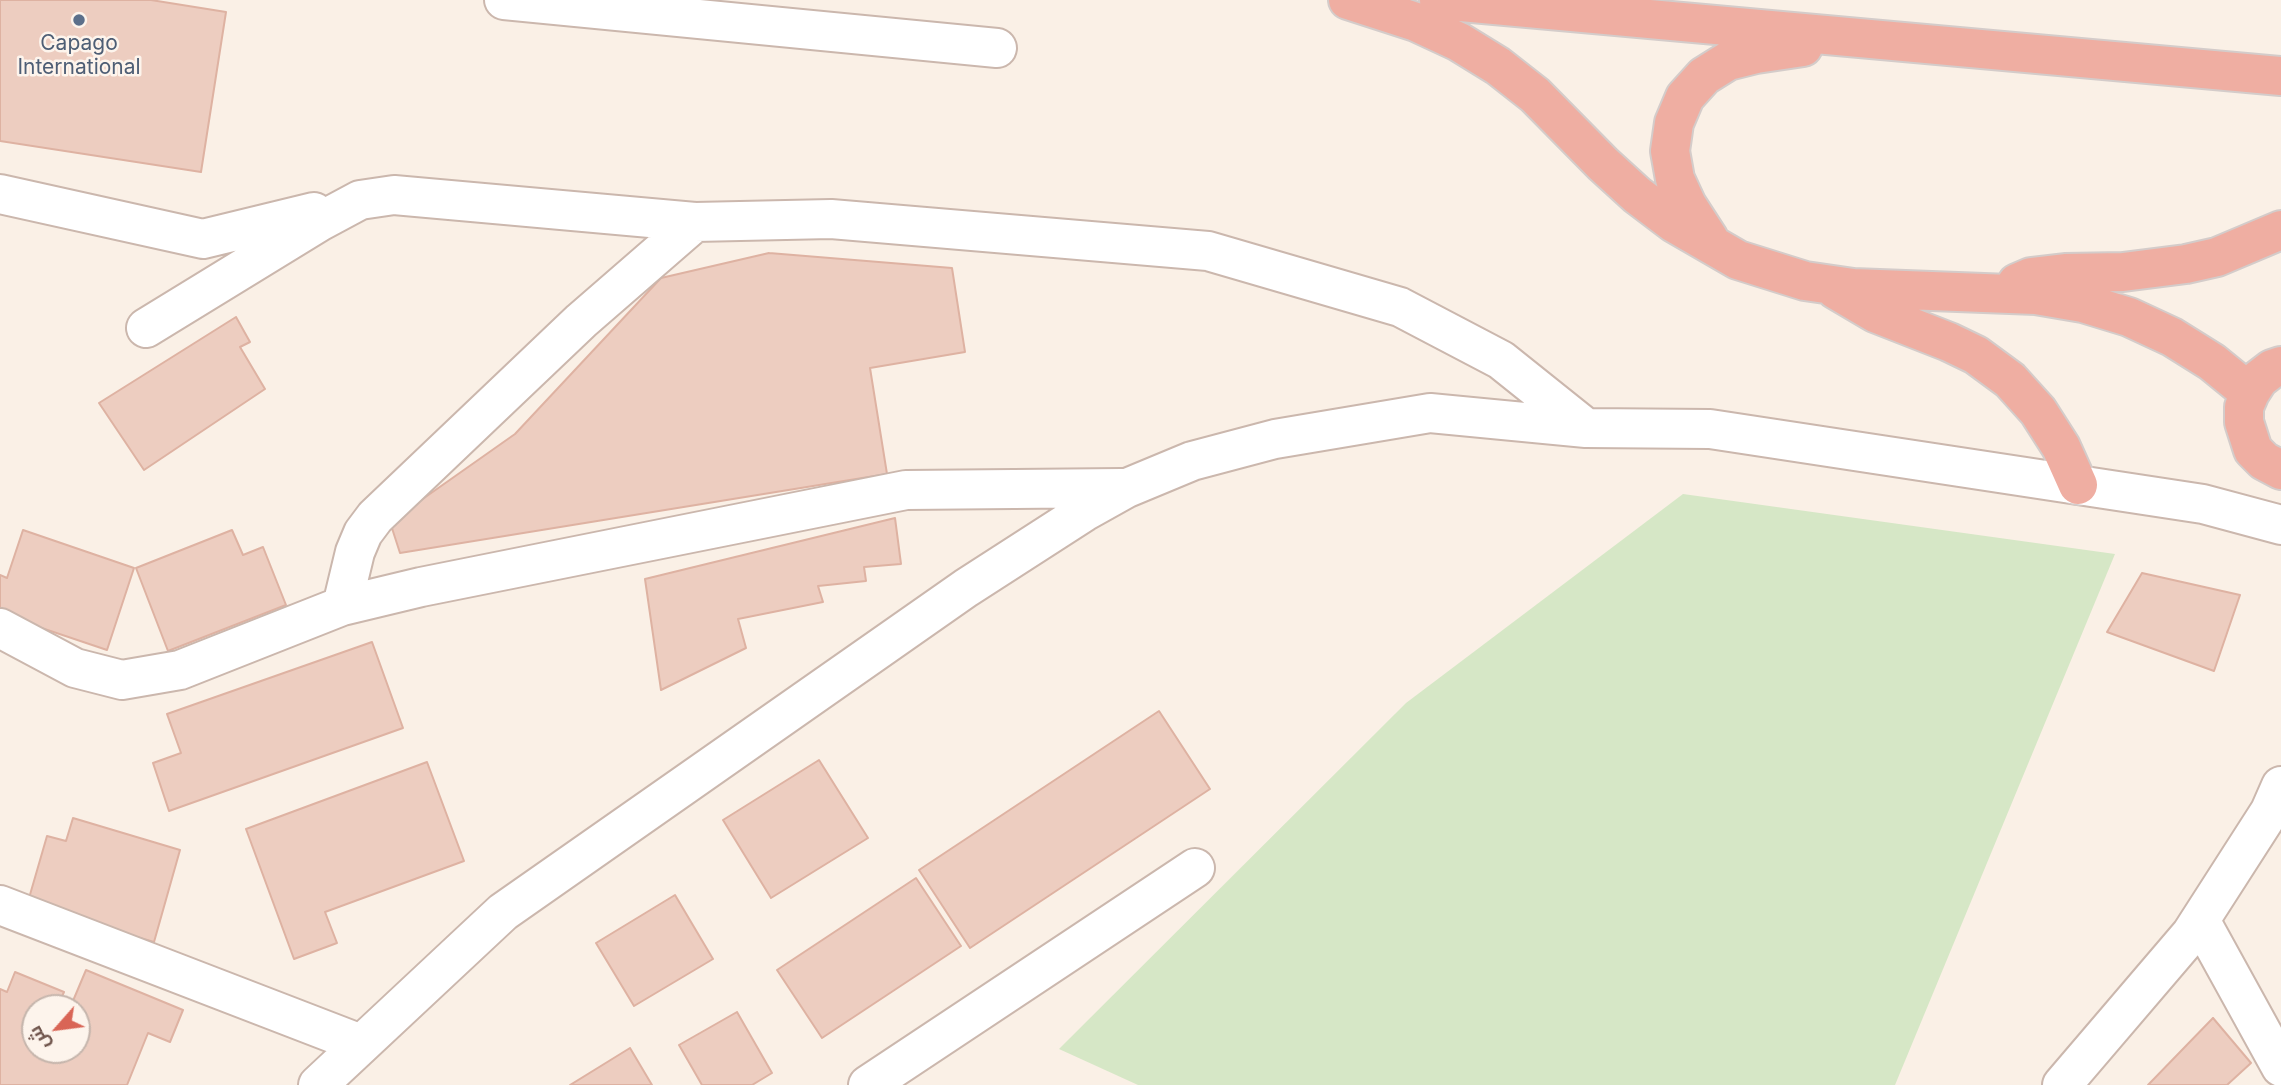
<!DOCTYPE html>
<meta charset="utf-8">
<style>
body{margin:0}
#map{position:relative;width:2281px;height:1085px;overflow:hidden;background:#faf0e6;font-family:Inter,Cairo,sans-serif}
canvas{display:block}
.north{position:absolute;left:21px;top:994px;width:70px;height:70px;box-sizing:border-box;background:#fdf4ec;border:2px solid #c5b5ac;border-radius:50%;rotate:242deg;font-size:19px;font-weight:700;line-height:28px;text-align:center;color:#71564d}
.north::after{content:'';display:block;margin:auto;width:24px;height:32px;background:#d96556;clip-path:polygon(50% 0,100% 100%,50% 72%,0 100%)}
</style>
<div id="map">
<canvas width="2281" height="1085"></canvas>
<div class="north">ش</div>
</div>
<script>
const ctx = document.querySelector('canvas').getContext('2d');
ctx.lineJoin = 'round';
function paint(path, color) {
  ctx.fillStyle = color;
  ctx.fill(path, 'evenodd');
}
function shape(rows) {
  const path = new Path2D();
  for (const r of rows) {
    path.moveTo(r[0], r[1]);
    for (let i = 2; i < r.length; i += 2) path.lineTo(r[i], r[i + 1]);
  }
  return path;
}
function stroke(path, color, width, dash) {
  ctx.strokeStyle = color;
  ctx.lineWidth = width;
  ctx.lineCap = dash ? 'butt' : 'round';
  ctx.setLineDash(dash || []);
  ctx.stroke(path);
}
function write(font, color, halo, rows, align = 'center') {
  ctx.font = font + ' Inter,sans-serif';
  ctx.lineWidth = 5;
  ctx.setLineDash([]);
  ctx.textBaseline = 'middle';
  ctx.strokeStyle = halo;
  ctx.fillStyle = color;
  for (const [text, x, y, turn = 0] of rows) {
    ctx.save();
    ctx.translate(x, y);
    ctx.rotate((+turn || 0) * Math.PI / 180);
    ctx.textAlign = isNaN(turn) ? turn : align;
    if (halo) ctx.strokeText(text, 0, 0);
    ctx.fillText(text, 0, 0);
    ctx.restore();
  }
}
const green = shape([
 [1683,494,2115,554,1895,1085,1138,1085,1059,1049,1406,703]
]);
const building = shape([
 [0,0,151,0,226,12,201,172,0,141,0,0],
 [769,253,952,268,965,352,870,368,887,474,400,553,390,522,515,434,661,278,769,253],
 [236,317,250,342,240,347,265,389,144,470,99,403,236,317],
 [895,518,901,564,864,567,866,581,818,586,823,602,738,619,746,648,661,690,645,579,895,518],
 [23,530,134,568,107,650,0,614,0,575,7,578,23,530],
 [232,530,243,555,263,547,286,605,168,651,136,568,232,530],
 [2142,573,2240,595,2214,671,2107,632,2142,573],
 [372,642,403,728,169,811,153,763,181,753,167,714,372,642],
 [1159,711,1210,789,970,948,919,870,1159,711],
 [819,760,868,838,771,898,723,820,819,760],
 [427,762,464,861,325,912,337,943,294,959,246,829,427,762],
 [73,818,180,850,154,942,27,905,47,836,66,841,73,818],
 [916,878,961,946,822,1038,777,970,916,878],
 [675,895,713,959,634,1006,596,943,675,895],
 [86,970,183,1010,170,1042,148,1033,127,1085,0,1085,0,989,7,992,15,972,64,992,57,1008,35,1008,35,1050,77,1050,77,1008,70,1008,86,970],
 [737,1012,772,1073,752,1085,702,1085,679,1045,737,1012],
 [2213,1018,2251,1063,2227,1085,2148,1085,2213,1018],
 [630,1048,652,1085,570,1085,630,1048]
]);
const street = shape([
 [504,0,997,48],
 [0,194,203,239,314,212],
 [146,328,319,222,360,200,394,195,695,222,831,219,1208,251,1400,307,1501,360,1586,428],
 [342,606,355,552,363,533,375,517,581,321,695,222],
 [0,628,75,668,122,680,180,670,342,606,421,587,906,490,1122,488],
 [0,905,361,1044],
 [2200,920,2281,1067],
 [318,1085,503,912,966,588,1084,512,1127,488,1192,461,1275,439,1430,413,1586,428,1710,429,2203,504,2281,525],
 [868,1085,1195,868],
 [2062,1085,2191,934,2270,811,2281,786]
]);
const highway = shape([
 [1348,0,1416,22,1459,42,1498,66,1535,95,1603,164,1637,195,1674,223,1738,260,1805,281,1853,288,2036,295,2083,303,2129,317,2172,337,2212,362,2250,393],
 [1439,0,2281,76],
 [1709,239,1687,205,1675,179,1670,151,1674,123,1685,97,1704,76,1728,61,1756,54,1803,47],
 [2017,283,2031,277,2065,273,2123,272,2186,264,2217,257,2281,230],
 [1836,290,1875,313,1949,342,1976,355,2010,380,2038,411,2061,447,2078,485],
 [2281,366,2272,369,2259,379,2250,393,2244,407,2244,422,2253,450,2264,461,2281,470]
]);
const markers = [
 [79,20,7,"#5c6f8a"]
];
const serviceNames = [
 ["Capago",79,44],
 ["International",79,68]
];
paint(green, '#d6e7c6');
paint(building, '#edcdc0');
stroke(building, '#deb2a2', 2);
stroke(street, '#cbb7ad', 42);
stroke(highway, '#d4ccca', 42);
stroke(street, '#fff', 38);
stroke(highway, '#efaea2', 38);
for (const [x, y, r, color] of markers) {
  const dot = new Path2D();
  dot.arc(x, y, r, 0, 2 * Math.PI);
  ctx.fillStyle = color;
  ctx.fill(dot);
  stroke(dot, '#fdf4ec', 2.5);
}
write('21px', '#4e5e75', '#fdf4ec', serviceNames);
</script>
